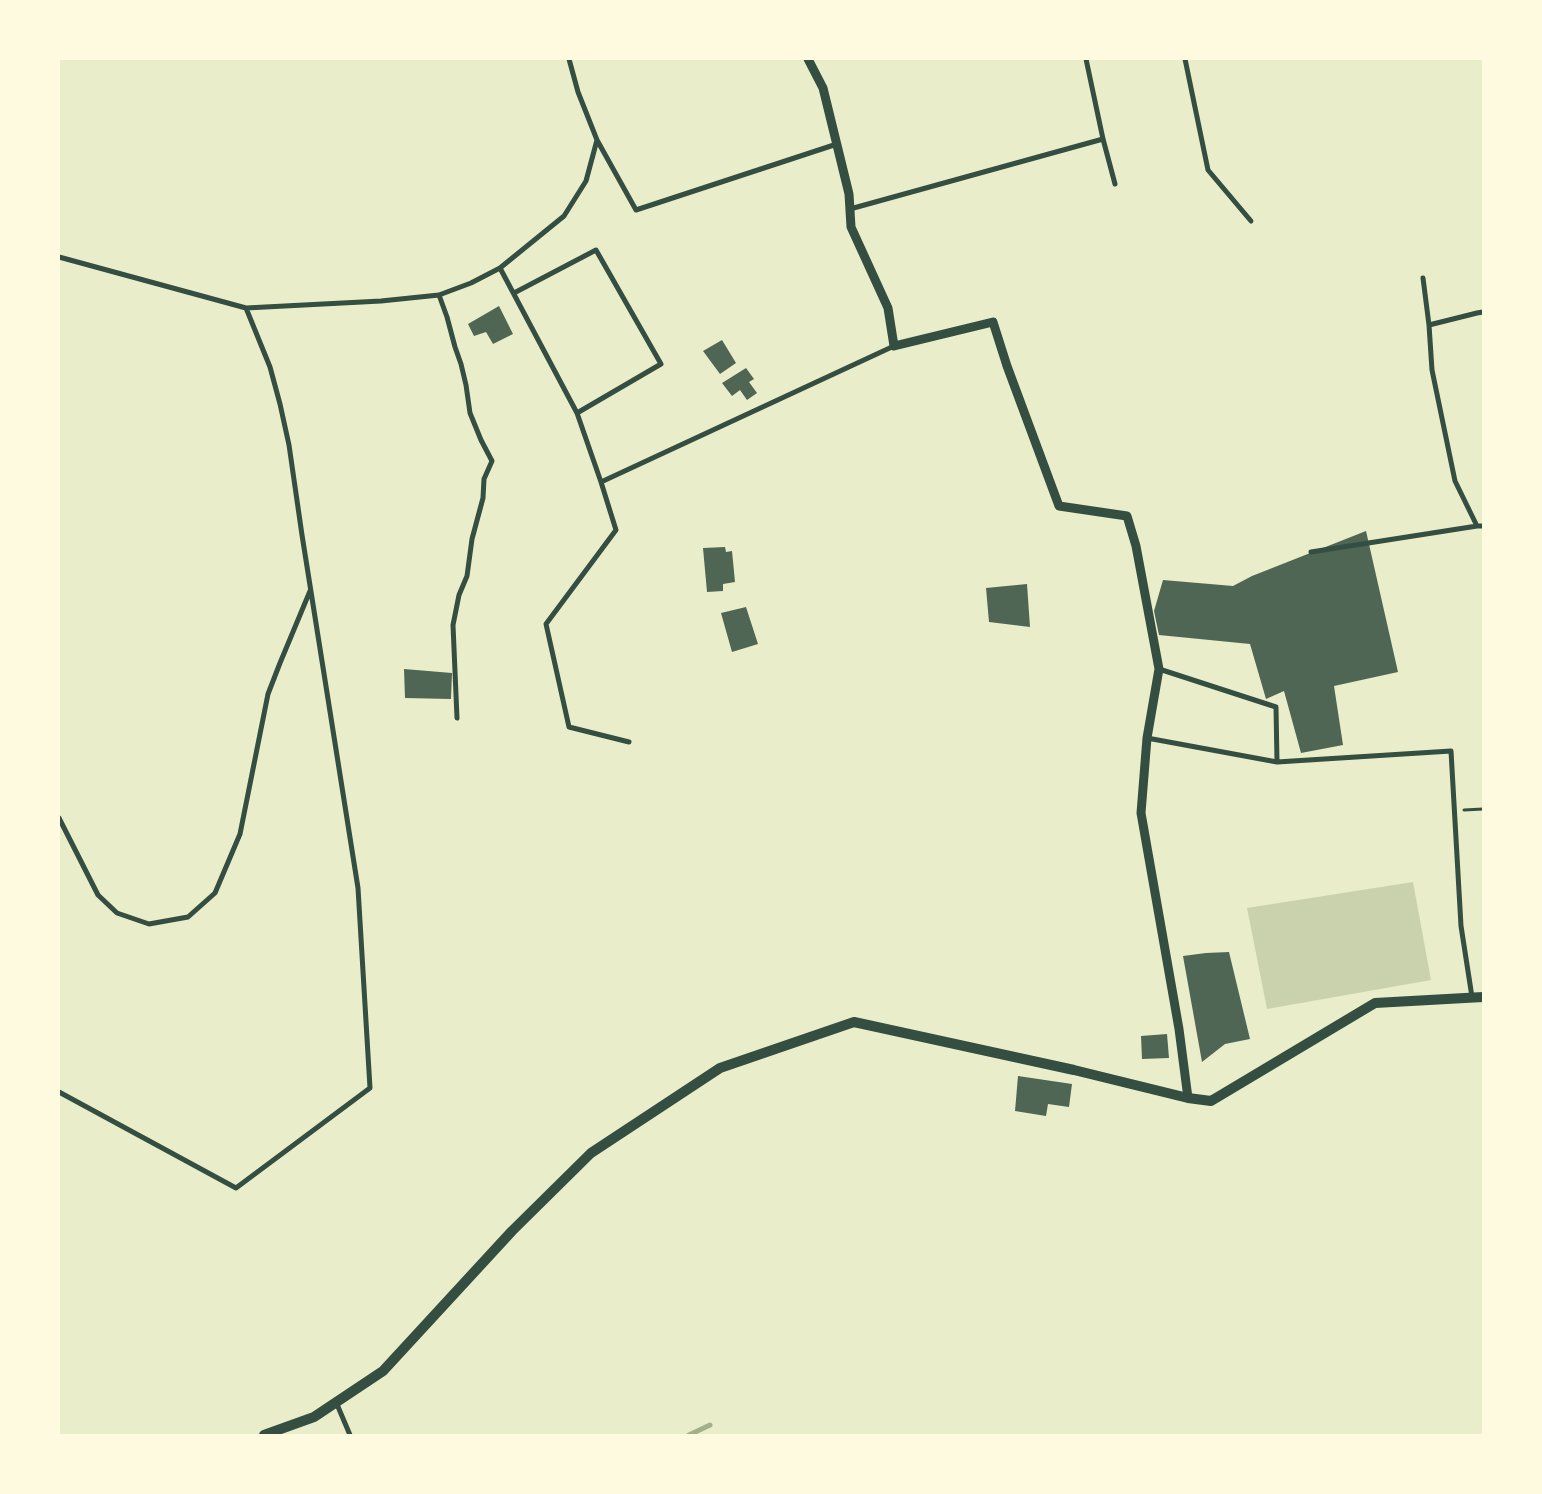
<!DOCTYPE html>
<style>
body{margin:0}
#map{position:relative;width:1542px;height:1494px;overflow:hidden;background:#e9edc9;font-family:"PT Sans",sans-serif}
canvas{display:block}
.frame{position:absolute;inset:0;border:60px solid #fefae0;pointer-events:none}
</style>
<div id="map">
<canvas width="1542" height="1494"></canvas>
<div class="frame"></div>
</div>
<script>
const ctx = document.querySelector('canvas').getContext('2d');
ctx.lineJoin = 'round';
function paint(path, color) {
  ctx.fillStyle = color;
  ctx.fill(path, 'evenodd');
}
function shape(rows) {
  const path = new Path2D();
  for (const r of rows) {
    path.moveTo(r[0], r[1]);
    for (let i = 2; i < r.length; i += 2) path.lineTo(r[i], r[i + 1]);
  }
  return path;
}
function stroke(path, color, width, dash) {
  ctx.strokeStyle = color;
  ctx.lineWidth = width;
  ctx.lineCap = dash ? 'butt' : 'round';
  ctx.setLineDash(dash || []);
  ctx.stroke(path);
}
const green = shape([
 [1413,882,1431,980,1267,1009,1247,908]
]);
const stream = shape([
 [689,1435,710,1425]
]);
const building = shape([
 [499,306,513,334,493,344,486,332,474,336,468,324],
 [722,340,736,363,720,374,703,351],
 [746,368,754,379,749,382,757,393,747,400,740,390,732,396,722,383],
 [1366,531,1398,672,1334,686,1343,745,1301,753,1284,691,1266,699,1250,644,1159,635,1154,611,1163,580,1233,586,1252,576],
 [725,547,726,552,732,551,735,582,723,584,723,591,707,592,703,548],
 [1027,584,1030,627,989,622,986,588],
 [746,607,758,644,732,652,721,613],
 [404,669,452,673,451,699,405,698],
 [1229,952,1250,1039,1225,1044,1202,1062,1183,956,1206,953],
 [1167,1034,1169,1058,1142,1059,1141,1036],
 [1018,1076,1072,1084,1069,1107,1048,1104,1046,1116,1015,1111]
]);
const path = shape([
 [1464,810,1483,809]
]);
const minor = shape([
 [1086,59,1103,139,1115,184],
 [1185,59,1208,170,1251,221],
 [597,140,636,210,837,144],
 [850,209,1103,139],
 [59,257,246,308,381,301,439,295,471,283,500,268,564,216,586,181,597,140,578,92,569,59],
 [500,268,577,413,661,364,596,250,514,293],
 [1423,278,1429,325],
 [439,295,447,317,455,347,461,364,466,385,470,413,481,440,492,461,484,479,483,498,472,539,467,576,459,595,453,625,457,718],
 [1483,312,1477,313,1429,325,1432,370,1455,481,1477,526,1483,526],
 [577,413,601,482],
 [1311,552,1477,526],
 [1159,669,1276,707,1277,762],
 [1147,738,1277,762,1451,751,1461,926,1472,997],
 [629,742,569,727,546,624,616,530,601,482,894,346],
 [59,818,98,895,117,913,149,924,188,917,215,893,240,834,268,694,280,663,310,591],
 [59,1092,236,1188,370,1088,358,888,302,535,289,445,280,404,270,367,246,308],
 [336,1402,350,1435]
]);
const tertiary = shape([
 [808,59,823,88,849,194,851,227,888,308,894,346,993,322,1007,366,1059,506,1127,516,1136,546,1159,669,1147,738,1141,813,1179,1029,1188,1098]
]);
const secondary = shape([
 [264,1435,314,1417,383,1371,512,1231,591,1153,720,1068,854,1022,1074,1070,1188,1098,1211,1101,1375,1003,1483,997]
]);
paint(green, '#cad2ad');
stroke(stream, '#a3b18a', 5);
paint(building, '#4f6655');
stroke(path, '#344e41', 3);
stroke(minor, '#344e41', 5);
stroke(tertiary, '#344e41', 9);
stroke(secondary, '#344e41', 10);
</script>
